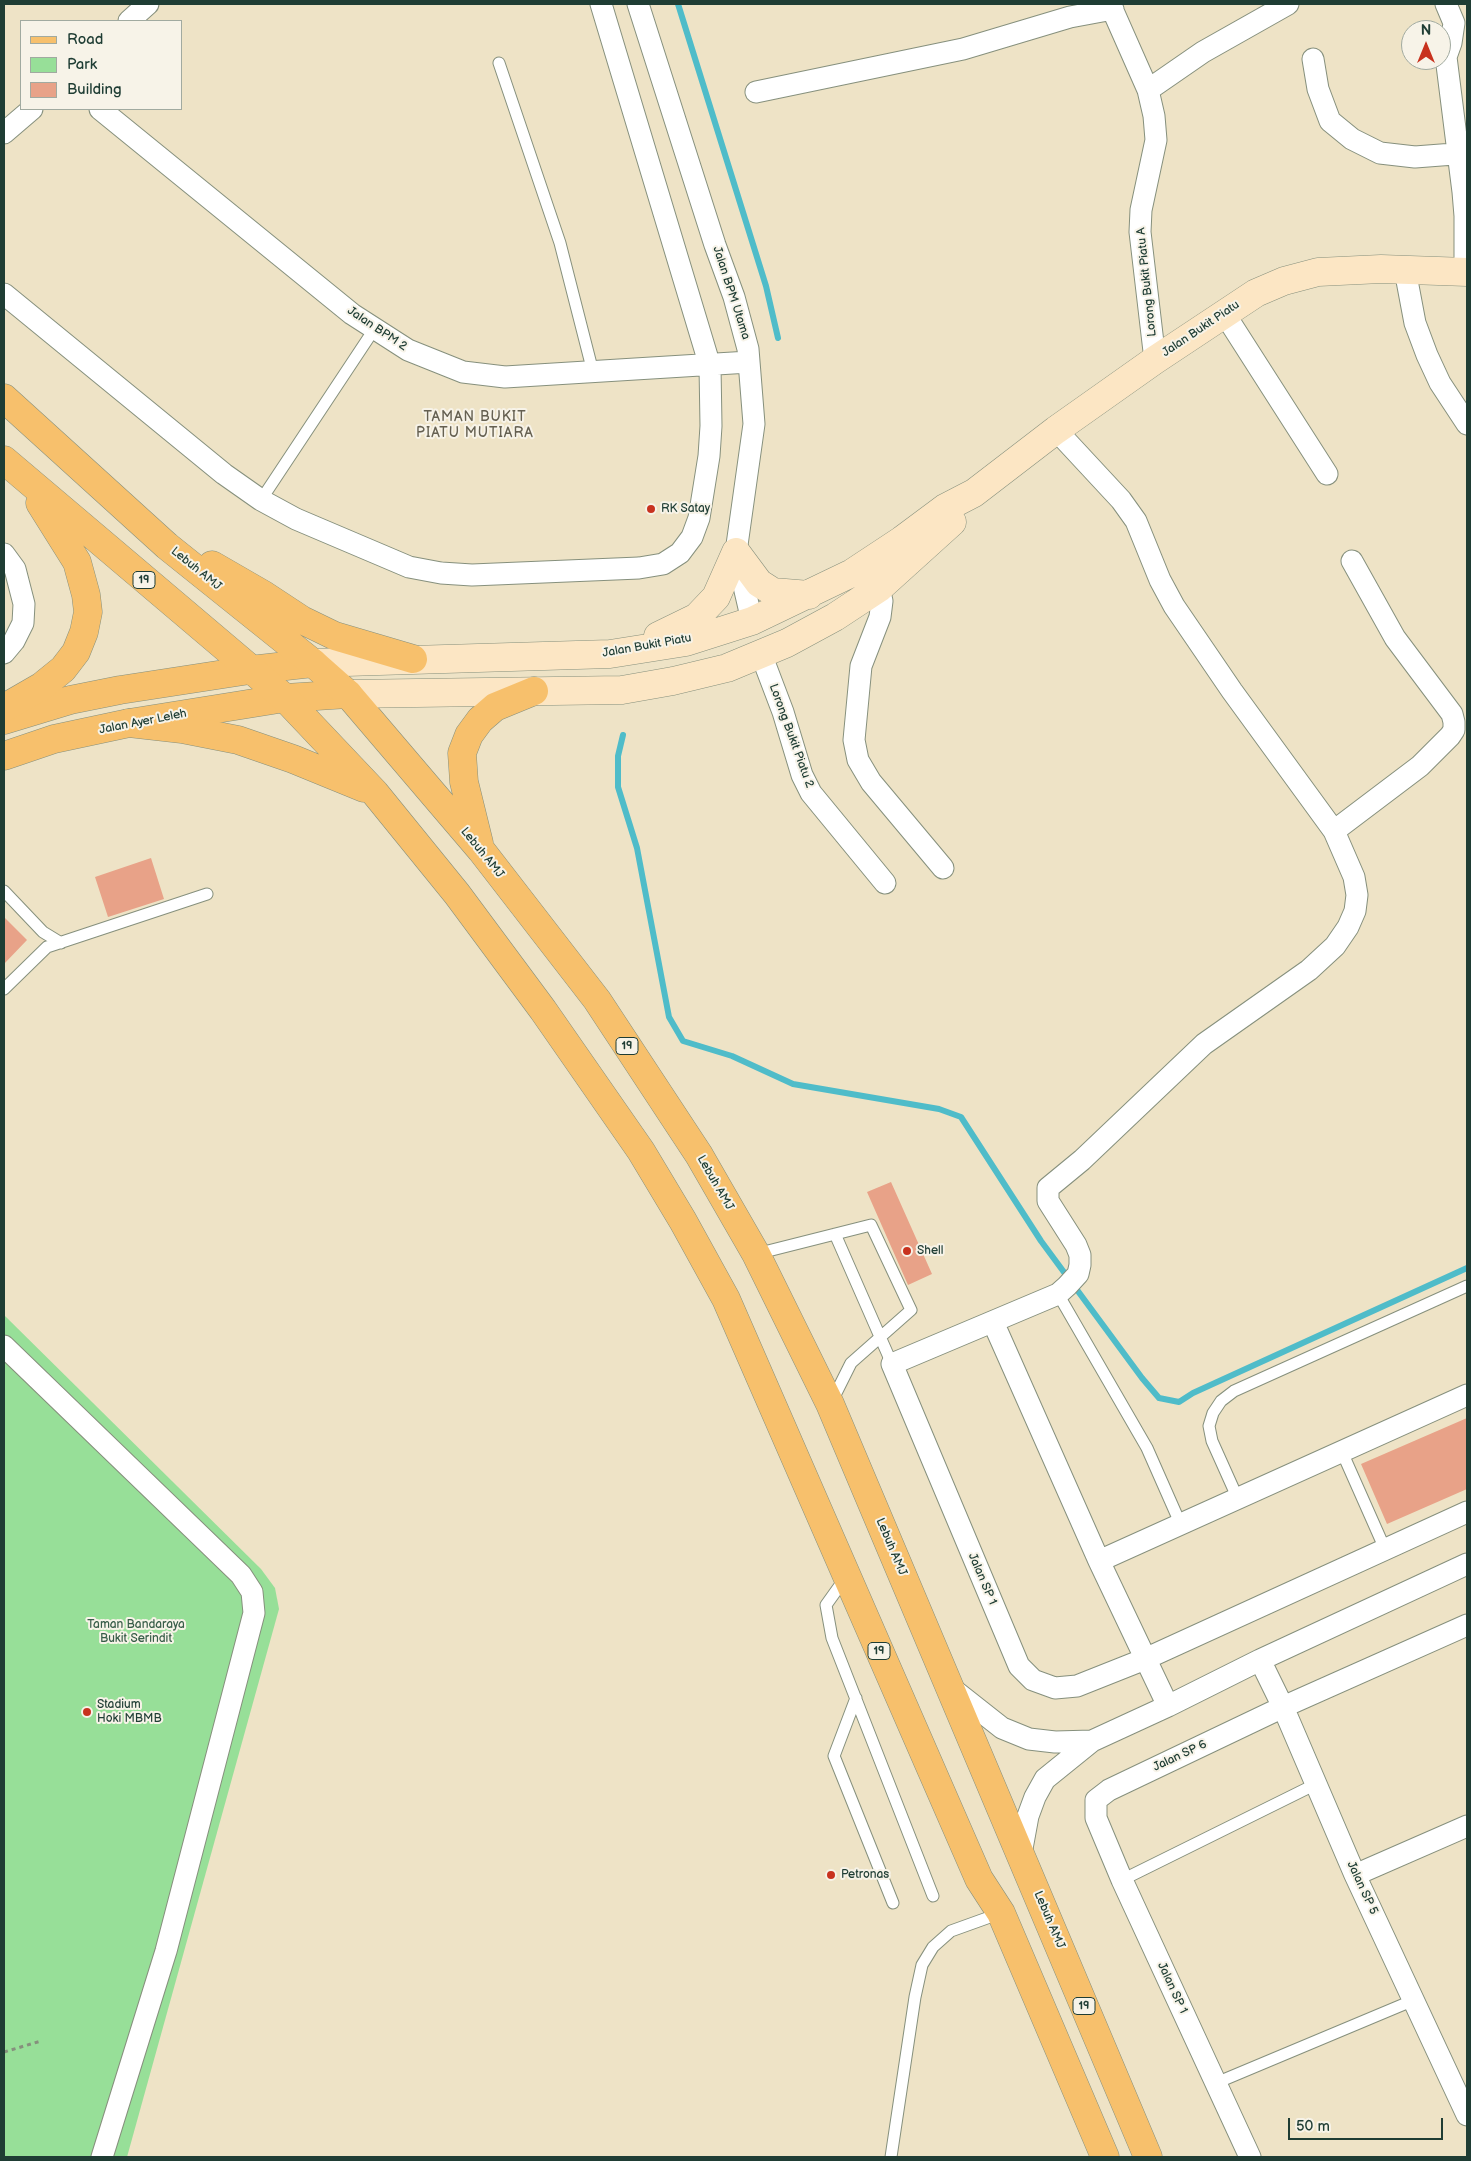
<!DOCTYPE html>
<style>
body{margin:0}
#map{position:relative;width:1471px;height:2161px;overflow:hidden;background:#eee3c6;font-family:"Balsamiq Sans",sans-serif}
canvas{display:block}
.frame{position:absolute;inset:0;border:5px solid #1f3d34;pointer-events:none}
.legend{position:absolute;left:20px;top:20px;width:162px;height:90px;box-sizing:border-box;background:#f7f3e8;border:1px solid #a1aaa0;margin:0;padding:6px 9px;list-style:none;font-size:15px;color:#1f3d34}
.legend li{display:flex;align-items:center;gap:10px;height:25px}
.legend b{width:25px;border:1px solid #a1aaa0}
.north{position:absolute;left:1401px;top:20px;width:50px;height:50px;box-sizing:border-box;background:#f7f3e8;border:1px solid #a1aaa0;border-radius:50%;rotate:0deg;font-size:14px;font-weight:700;line-height:20px;text-align:center;color:#1f3d34}
.north::after{content:'';display:block;margin:auto;width:18px;height:22px;background:#c8321e;clip-path:polygon(50% 0,100% 100%,50% 72%,0 100%)}
.scale{position:absolute;left:1288px;top:2118px;width:155px;height:22px;box-sizing:border-box;border:2px solid #1f3d34;border-top:0;padding-left:6px;font-size:15px;line-height:18px;white-space:nowrap;color:#1f3d34;-webkit-text-stroke:4px #f7f3e8;paint-order:stroke}
</style>
<div id="map">
<canvas width="1471" height="2161"></canvas>
<div class="frame"></div>
<ul class="legend">
<li><b style="height:6px;background:#f7c06c"></b>Road</li>
<li><b style="height:14px;background:#97df98"></b>Park</li>
<li><b style="height:14px;background:#e8a288"></b>Building</li>
</ul>
<div class="north">N</div>
<div class="scale">50 m</div>
</div>
<script>
const ctx = document.querySelector('canvas').getContext('2d');
ctx.lineJoin = 'round';
function paint(path, color) {
  ctx.fillStyle = color;
  ctx.fill(path, 'evenodd');
}
function shape(rows) {
  const path = new Path2D();
  for (const r of rows) {
    path.moveTo(r[0], r[1]);
    for (let i = 2; i < r.length; i += 2) path.lineTo(r[i], r[i + 1]);
  }
  return path;
}
function stroke(path, color, width, dash) {
  ctx.strokeStyle = color;
  ctx.lineWidth = width;
  ctx.lineCap = dash ? 'butt' : 'round';
  ctx.setLineDash(dash || []);
  ctx.stroke(path);
}
function write(font, color, halo, rows, align = 'center') {
  ctx.font = font + ' "Balsamiq Sans",sans-serif';
  ctx.lineWidth = 4;
  ctx.setLineDash([]);
  ctx.textBaseline = 'middle';
  ctx.strokeStyle = halo;
  ctx.fillStyle = color;
  for (const [text, x, y, turn = 0] of rows) {
    ctx.save();
    ctx.translate(x, y);
    ctx.rotate((+turn || 0) * Math.PI / 180);
    ctx.textAlign = isNaN(turn) ? turn : align;
    if (halo) ctx.strokeText(text, 0, 0);
    ctx.fillText(text, 0, 0);
    ctx.restore();
  }
}
const green = shape([
 [4,1315,261,1569,275,1588,279,1609,127,2157,4,2157]
]);
const stream = shape([
 [678,4,766,286,778,338],
 [623,735,618,756,618,787,637,848,669,1017,683,1041,732,1056,793,1084,939,1109,961,1117,1041,1241,1142,1378,1159,1398,1179,1402,1193,1393,1467,1268]
]);
const building = shape([
 [151,858,164,899,108,917,95,877],
 [4,917,27,940,4,964],
 [891,1182,932,1274,908,1285,867,1192],
 [1467,1418,1467,1489,1387,1524,1361,1464]
]);
const path = shape([
 [4,2052,41,2041]
]);
const service = shape([
 [499,63,560,243,593,372],
 [261,500,375,328],
 [4,891,43,932,61,943],
 [4,989,47,947,207,894],
 [835,1234,892,1364],
 [756,1254,871,1225,911,1310,851,1363,832,1401],
 [1058,1294,1147,1448,1181,1525],
 [1342,1452,1385,1549],
 [1238,1499,1212,1441,1209,1426,1213,1413,1221,1401,1234,1391,1467,1286],
 [846,1577,826,1605,832,1638,933,1896],
 [856,1698,834,1756,893,1903],
 [1122,1880,1316,1784],
 [1216,2083,1414,2000],
 [891,2157,915,1997,922,1965,933,1947,951,1931,1001,1913]
]);
const minor = shape([
 [638,4,715,245,734,297,748,349,754,424,736,552,752,621],
 [1110,4,1148,90,1154,116,1156,140,1141,210,1140,232,1155,360],
 [1446,4,1454,23,1451,43,1446,57,1463,192,1465,216,1465,272],
 [129,21,148,4],
 [1313,59,1318,89,1330,121,1352,139,1380,153,1415,157,1467,153],
 [1148,90,1203,52,1288,4],
 [756,92,963,49,1070,17,1113,9],
 [100,109,352,314,408,350,463,372,505,377,749,362],
 [4,133,32,109],
 [1405,270,1415,323,1427,355,1440,383,1467,424],
 [4,294,224,474,261,500,296,519,409,567,441,573,472,575,639,568,663,564,680,553,692,537,699,518,709,456,711,426,710,366,601,4],
 [1224,313,1327,474],
 [1056,430,1121,500,1136,521,1160,580,1174,606,1232,691,1334,831,1354,877,1357,895,1355,911,1348,927,1335,946,1309,970,1204,1044,1082,1160,1048,1188,1048,1201,1076,1245,1080,1255,1080,1265,1078,1274,1067,1286,1058,1294,892,1364,1019,1666,1033,1680,1055,1688,1077,1686,1145,1659,1467,1512],
 [4,554,15,569,24,604,23,623,14,641,4,653],
 [879,588,882,601,880,617,861,666,854,740,858,760,871,782,943,868],
 [761,654,783,712,802,775,811,793,885,883],
 [1334,831,1420,766,1450,736,1454,730,1454,722,1452,714,1395,638,1352,561],
 [993,1322,1099,1561,1168,1706],
 [4,1346,241,1575,252,1592,254,1613,166,1951,102,2157],
 [1099,1561,1467,1395],
 [1260,1660,1283,1707,1355,1875,1467,2115],
 [950,1687,1002,1728,1029,1739,1055,1742,1092,1741],
 [1021,1854,1028,1816,1035,1797,1045,1779,1092,1741,1168,1706,1260,1660,1467,1564],
 [1355,1875,1467,1826],
 [1250,2157,1122,1880,1096,1818,1096,1800,1109,1790,1283,1707,1467,1625]
]);
const secondary = shape([
 [736,552,759,583,773,592,809,595],
 [658,636,697,617,716,597,736,552],
 [313,663,610,654,686,642,752,621,852,573,902,540,945,508,974,493,1056,430,1155,360,1256,293,1284,281,1318,272,1381,269,1467,272],
 [348,694,622,690,673,681,727,668,787,643,835,617,879,588,952,522]
]);
const primary = shape([
 [4,720,70,700,120,690,250,670,313,663],
 [4,756,54,739,129,723,285,698,348,694]
]);
const trunk = shape([
 [4,398,167,546,313,663,348,694,481,850,597,1000,699,1155,756,1254,830,1404,1148,2157],
 [4,460,285,698,375,793,457,894,543,1010,641,1151,683,1221,726,1299,979,1879,1001,1913,1105,2157],
 [212,565,264,595,302,620,335,636,413,659],
 [4,708,42,686,63,669,76,652,84,632,88,612,86,595,77,562,40,503],
 [129,723,182,729,238,740,293,759,364,788],
 [479,843,464,782,462,753,469,735,480,720,495,707,534,691]
]);
const markers = [
 [651,509,5,"#c8321e"],
 [907,1251,5,"#c8321e"],
 [87,1712,5,"#c8321e"],
 [831,1875,5,"#c8321e"]
];
const shields = [
 [144,580,22],
 [627,1046,22],
 [879,1651,22],
 [1084,2006,22]
];
const shieldNames = [
 ["19",144,580],
 ["19",627,1046],
 ["19",879,1651],
 ["19",1084,2006]
];
const streetNames = [
 ["Lorong Bukit Piatu A",1147,282,-96],
 ["Jalan BPM Utama",731,293,72],
 ["Jalan BPM 2",377,329,34],
 ["Jalan Bukit Piatu",1201,329,-34],
 ["Lebuh AMJ",196,569,39],
 ["Jalan Bukit Piatu",647,646,-10],
 ["Jalan Ayer Leleh",143,722,-11],
 ["Lorong Bukit Piatu 2",791,736,70],
 ["Lebuh AMJ",482,853,51],
 ["Lebuh AMJ",715,1183,60],
 ["Lebuh AMJ",891,1547,67],
 ["Jalan SP 1",982,1579,67],
 ["Jalan SP 6",1180,1756,-25],
 ["Jalan SP 5",1362,1888,65],
 ["Lebuh AMJ",1049,1920,67],
 ["Jalan SP 1",1172,1988,65]
];
const poiNames = [
 ["RK Satay",661,509],
 ["Shell",917,1251],
 ["Stadium",97,1705],
 ["Hoki MBMB",97,1719],
 ["Petronas",841,1875]
];
const parkNames = [
 ["Taman Bandaraya",136,1625],
 ["Bukit Serindit",136,1639]
];
const neighbourhoodNames = [
 ["TAMAN BUKIT",475,417],
 ["PIATU MUTIARA",475,433]
];
paint(green, '#97df98');
stroke(stream, '#4fbcc9', 6);
paint(building, '#e8a288');
stroke(service, '#86907d', 13);
stroke(minor, '#86907d', 23);
stroke(secondary, '#86907d', 29);
stroke(primary, '#86907d', 29);
stroke(trunk, '#86907d', 29);
stroke(path, '#86907d', 3, [4, 4]);
stroke(service, '#fff', 11);
stroke(minor, '#fff', 21);
stroke(secondary, '#fce6c4', 28);
stroke(primary, '#f7c06c', 28);
stroke(trunk, '#f7c06c', 28);
for (const [x, y, r, color] of markers) {
  const dot = new Path2D();
  dot.arc(x, y, r, 0, 2 * Math.PI);
  ctx.fillStyle = color;
  ctx.fill(dot);
  stroke(dot, '#f7f3e8', 2);
}
for (const [x, y, w] of shields) {
  const box = new Path2D();
  box.roundRect(x - w / 2, y - 8.5, w, 17, 4);
  ctx.fillStyle = '#f7f3e8';
  ctx.fill(box);
  stroke(box, '#1f3d34', 1);
}
write('bold 11px', '#1f3d34', null, shieldNames);
write('12px', '#1f3d34', '#f7f3e8', streetNames);
write('12px', '#1f3d34', '#f7f3e8', poiNames, 'left');
write('12px', '#375d48', '#f7f3e8', parkNames);
ctx.letterSpacing = '1px';
write('14px', '#656051', '#f7f3e8', neighbourhoodNames);
ctx.letterSpacing = '0px';
</script>
